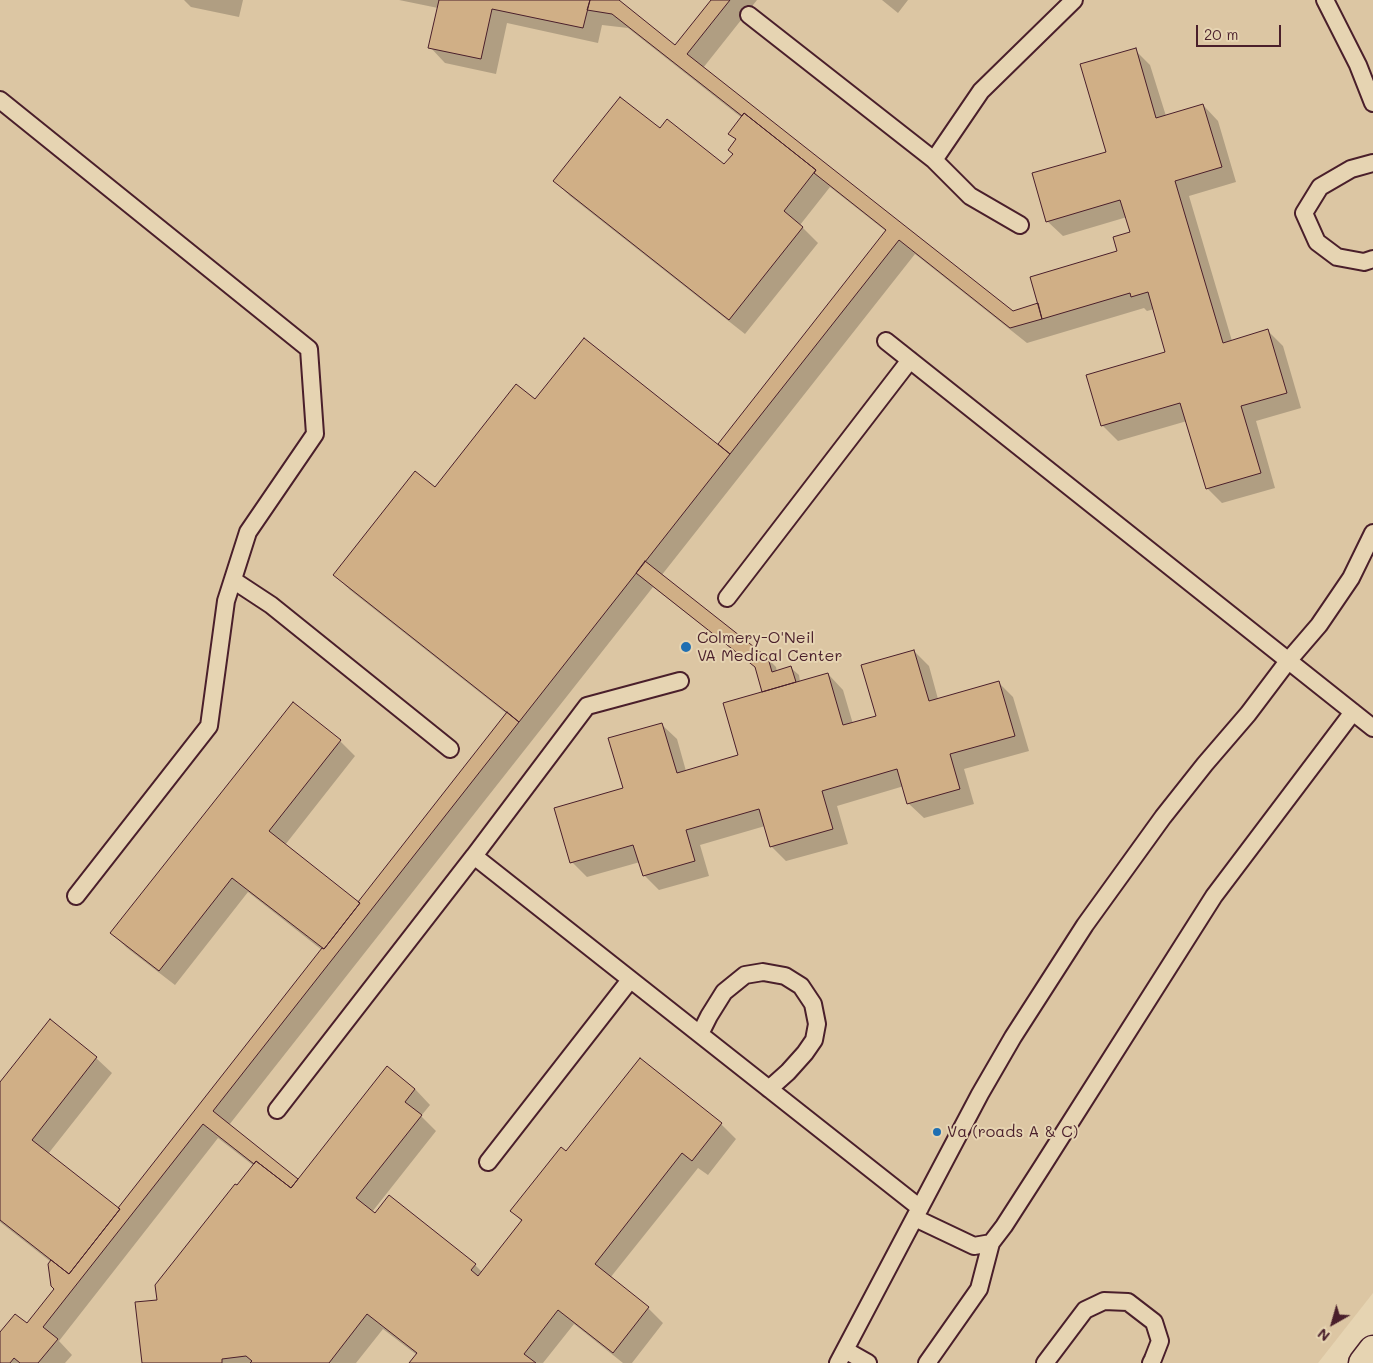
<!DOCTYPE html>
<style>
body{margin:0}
#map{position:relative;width:1373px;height:1363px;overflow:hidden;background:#e6d4b2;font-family:Mali,sans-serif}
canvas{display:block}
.north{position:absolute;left:1308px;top:1298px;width:50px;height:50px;-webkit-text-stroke:4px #e6d4b2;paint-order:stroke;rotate:218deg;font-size:14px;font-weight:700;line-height:20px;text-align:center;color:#4a1f2b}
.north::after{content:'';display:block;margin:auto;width:18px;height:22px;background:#4a1f2b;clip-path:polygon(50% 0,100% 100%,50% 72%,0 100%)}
.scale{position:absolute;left:1196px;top:25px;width:85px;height:22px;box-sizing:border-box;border:2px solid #4a1f2b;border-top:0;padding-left:6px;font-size:15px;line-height:18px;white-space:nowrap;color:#4a1f2b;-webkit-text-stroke:4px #e6d4b2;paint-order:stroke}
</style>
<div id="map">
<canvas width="1373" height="1363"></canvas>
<div class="north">N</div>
<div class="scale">20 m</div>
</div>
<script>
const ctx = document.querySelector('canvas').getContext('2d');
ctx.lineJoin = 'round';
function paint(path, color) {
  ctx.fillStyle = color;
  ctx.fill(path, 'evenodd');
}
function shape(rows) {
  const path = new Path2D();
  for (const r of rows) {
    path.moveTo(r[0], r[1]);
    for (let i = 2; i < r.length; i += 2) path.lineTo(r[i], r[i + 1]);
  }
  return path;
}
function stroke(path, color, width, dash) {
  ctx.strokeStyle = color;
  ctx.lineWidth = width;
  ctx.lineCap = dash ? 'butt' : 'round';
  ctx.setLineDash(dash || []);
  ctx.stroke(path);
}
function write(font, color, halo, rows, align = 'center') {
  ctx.font = font + ' Mali,sans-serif';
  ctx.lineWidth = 4;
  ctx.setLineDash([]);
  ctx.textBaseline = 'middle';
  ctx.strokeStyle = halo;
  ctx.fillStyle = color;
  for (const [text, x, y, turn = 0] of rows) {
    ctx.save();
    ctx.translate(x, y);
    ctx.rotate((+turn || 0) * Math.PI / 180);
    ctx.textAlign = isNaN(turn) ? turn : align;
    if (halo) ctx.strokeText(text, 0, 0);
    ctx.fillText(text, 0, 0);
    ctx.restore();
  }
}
const built = shape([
 [0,0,1373,0,1373,1293,1318,1363,0,1363]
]);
const shadow = shape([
 [184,0,243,0,239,17,191,7],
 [399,0,617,0,676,46,712,0,757,0,703,68,1013,312,1039,304,1119,252,1132,233,1127,217,1063,236,1047,221,1108,153,1135,50,1150,65,1166,116,1203,105,1218,121,1236,182,1189,196,1232,341,1268,331,1283,346,1301,408,1256,421,1275,488,1222,503,1207,488,1187,421,1118,441,1102,425,1167,353,1154,309,1147,311,1144,308,1027,343,915,254,661,576,768,659,776,667,777,672,791,668,799,675,800,682,828,674,843,690,853,724,877,717,914,651,929,666,938,699,998,682,1013,697,1029,751,964,769,974,804,924,818,908,803,904,786,837,806,848,844,786,861,771,846,765,826,700,845,709,876,659,890,644,875,640,862,587,877,572,862,625,789,661,724,677,739,686,771,739,756,764,693,757,668,653,587,229,1125,298,1180,415,1089,430,1105,421,1116,436,1131,372,1212,475,1265,483,1273,522,1222,512,1211,567,1153,721,1124,736,1139,708,1175,698,1168,610,1278,648,1308,663,1323,632,1363,623,1363,574,1324,543,1363,411,1363,417,1355,383,1329,356,1363,143,1363,158,1301,237,1187,254,1166,218,1138,59,1341,72,1355,65,1363,0,1363,0,1334,28,1325,55,1289,51,1262,0,1222,0,1084,50,1021,96,1058,112,1073,48,1154,118,1209,322,950,248,892,175,985,127,948,112,933,340,741,355,756,285,845,358,904,507,714,350,590,335,575,436,489,536,401,718,445,887,232,830,187,800,225,818,243,745,334,570,196,555,181,660,130,725,166,734,154,737,140,730,133,742,118,628,28,602,25,598,43,507,23,496,74,445,63,430,47,438,8],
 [882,0,908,0,898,13]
]);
const building = shape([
 [439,0,590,0,583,28,492,9,481,59,428,48,439,0],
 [590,0,619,0,675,45,711,0,730,0,687,54,1013,311,1038,303,1042,319,1010,328,899,240,730,454,718,444,886,230,814,173,816,170,744,113,742,116,612,14,587,10,590,0],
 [1136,48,1156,118,1203,104,1222,167,1175,181,1223,343,1268,329,1287,393,1241,406,1261,473,1206,489,1180,403,1101,426,1086,375,1165,352,1148,292,1131,297,1130,293,1042,319,1030,277,1117,251,1113,237,1130,232,1120,200,1046,222,1032,173,1106,152,1080,64,1136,48],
 [620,97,660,128,667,119,724,164,733,154,728,150,736,139,728,134,744,113,816,170,784,211,803,227,729,320,553,181,620,97],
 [584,338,730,454,519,722,333,575,415,471,435,487,516,384,535,399,584,338],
 [645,561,768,658,772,672,791,666,796,682,762,692,755,667,636,573,645,561],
 [914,650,929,701,999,681,1015,736,950,754,960,789,907,804,897,769,822,791,833,829,770,847,759,809,686,830,695,861,643,876,633,845,570,863,554,808,623,788,608,738,662,723,677,773,738,755,723,703,828,673,843,725,876,716,861,665,914,650],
 [293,702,341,740,269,831,360,903,324,949,232,878,159,971,110,933,293,702],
 [507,712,519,722,213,1111,298,1179,291,1188,256,1161,254,1164,203,1124,43,1327,58,1339,38,1363,20,1363,14,1358,10,1363,0,1363,0,1332,15,1314,27,1323,54,1289,51,1286,48,1264,51,1260,69,1274,120,1209,118,1208,322,948,324,949,360,903,358,902,507,712],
 [50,1019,97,1057,32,1140,120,1209,69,1274,0,1220,0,1082,50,1019],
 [640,1058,722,1123,692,1161,682,1153,595,1264,649,1307,613,1353,558,1310,524,1354,536,1363,409,1363,417,1353,367,1314,329,1363,250,1363,252,1361,246,1356,222,1359,222,1363,142,1363,135,1302,157,1300,155,1285,235,1184,237,1185,256,1161,291,1188,387,1066,415,1089,405,1102,422,1115,356,1198,375,1213,389,1195,476,1264,471,1270,478,1276,522,1220,510,1211,561,1147,566,1151,640,1058]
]);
const lane = shape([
 [1325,0,1358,65,1373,103],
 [749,15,934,160,981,91,1074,0],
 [0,100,309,349,315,434,248,532,226,601,209,726,76,896],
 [934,160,970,196,1020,225],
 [1373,163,1351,169,1320,187,1304,213,1317,242,1337,257,1364,262,1373,259],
 [886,341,1373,728],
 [233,580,271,605,450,749],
 [727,598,910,360],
 [680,681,587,706,474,856,920,1208],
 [700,1034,709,1016,724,992,745,975,763,972,785,976,801,986,813,1004,817,1024,814,1040,805,1053,788,1072,769,1089],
 [277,1110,474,856],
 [488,1162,630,980],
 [915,1218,974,1246,991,1243,1004,1226,1042,1167,1214,896,1353,712],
 [845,1350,868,1363],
 [838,1363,980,1094,1013,1037,1085,925,1163,817,1205,764,1248,714,1288,661,1319,625,1351,578,1373,533],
 [927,1363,979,1289,991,1243],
 [1045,1363,1085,1310,1104,1301,1128,1302,1154,1322,1160,1341,1153,1359,1151,1363]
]);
const secondary = shape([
 [1363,1363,1373,1350]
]);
const markers = [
 [686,647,6,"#1f6fb2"],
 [937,1132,5,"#1f6fb2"]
];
const poiNames = [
 ["Colmery-O'Neil",697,638],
 ["VA Medical Center",697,656],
 ["Va (roads A & C)",947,1132]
];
paint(built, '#dcc6a3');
paint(shadow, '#0003');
paint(building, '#d0af86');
stroke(building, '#4a1f2b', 1);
stroke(lane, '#4a1f2b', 20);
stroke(secondary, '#4a1f2b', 31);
stroke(lane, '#e6d4b2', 16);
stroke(secondary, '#e6d4b2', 28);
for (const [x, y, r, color] of markers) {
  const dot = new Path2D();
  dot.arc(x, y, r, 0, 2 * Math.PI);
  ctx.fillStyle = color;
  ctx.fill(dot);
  stroke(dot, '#e6d4b2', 2);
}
write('16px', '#4a1f2b', '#e6d4b2', poiNames, 'left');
</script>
